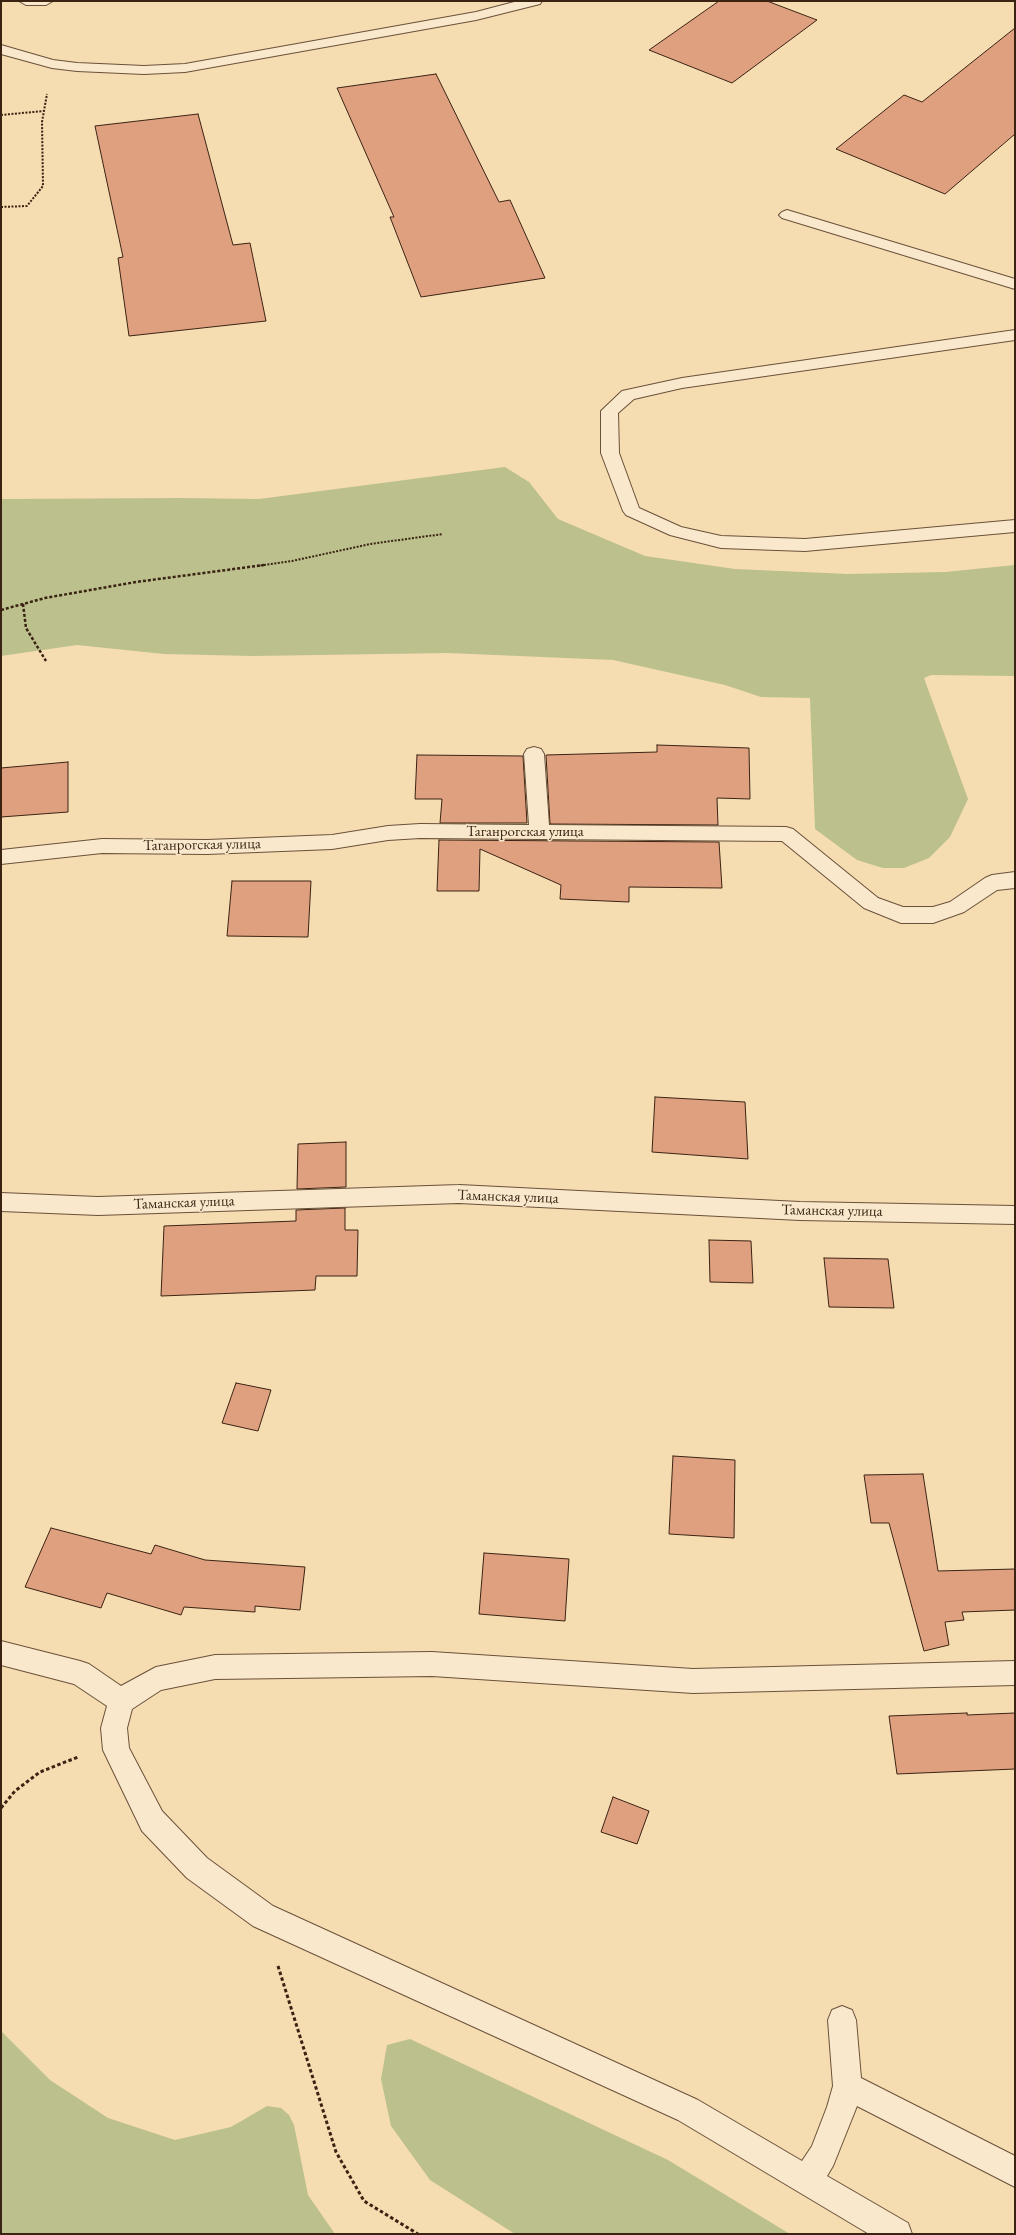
<!DOCTYPE html>
<meta charset="utf-8">
<style>
body{margin:0}
#map{position:relative;width:1016px;height:2235px;overflow:hidden;background:#f6dcb1;font-family:"EB Garamond",serif}
canvas{display:block}
.frame{position:absolute;inset:0;border:2px solid #3b2313;pointer-events:none}
</style>
<div id="map">
<canvas width="1016" height="2235"></canvas>
<div class="frame"></div>
</div>
<script>
const ctx = document.querySelector('canvas').getContext('2d');
ctx.lineJoin = 'round';
function paint(path, color) {
  ctx.fillStyle = color;
  ctx.fill(path, 'evenodd');
}
function shape(rows) {
  const path = new Path2D();
  for (const r of rows) {
    path.moveTo(r[0], r[1]);
    for (let i = 2; i < r.length; i += 2) path.lineTo(r[i], r[i + 1]);
  }
  return path;
}
function stroke(path, color, width, dash) {
  ctx.strokeStyle = color;
  ctx.lineWidth = width;
  ctx.lineCap = dash ? 'butt' : 'round';
  ctx.setLineDash(dash || []);
  ctx.stroke(path);
}
function write(font, color, halo, rows, align = 'center') {
  ctx.font = font + ' "EB Garamond",serif';
  ctx.lineWidth = 3;
  ctx.setLineDash([]);
  ctx.textBaseline = 'middle';
  ctx.strokeStyle = halo;
  ctx.fillStyle = color;
  for (const [text, x, y, turn = 0] of rows) {
    ctx.save();
    ctx.translate(x, y);
    ctx.rotate((+turn || 0) * Math.PI / 180);
    ctx.textAlign = isNaN(turn) ? turn : align;
    if (halo) ctx.strokeText(text, 0, 0);
    ctx.fillText(text, 0, 0);
    ctx.restore();
  }
}
const green = shape([
 [505,467,529,482,558,519,645,556,735,569,848,574,945,572,1015,565,1015,676,931,675,924,678,968,799,950,837,929,858,904,868,883,868,857,860,815,829,810,698,761,697,725,685,613,660,448,653,253,656,164,654,77,645,1,656,1,499,181,498,259,499],
 [1,2031,50,2080,108,2118,175,2140,231,2127,267,2106,281,2108,289,2115,294,2125,308,2195,335,2234,1,2234],
 [410,2039,668,2160,790,2234,515,2234,430,2180,391,2126,381,2079,387,2045]
]);
const building = shape([
 [719,1,767,1,817,20,732,83,649,50,719,1],
 [1015,28,1015,134,945,194,836,149,904,95,922,102,1015,28],
 [436,74,499,202,510,200,545,278,421,297,390,217,394,217,337,88,436,74],
 [198,114,233,245,250,243,266,321,129,336,118,258,123,257,95,126,198,114],
 [657,745,749,748,750,799,717,798,718,825,550,824,546,755,657,752,657,745],
 [417,755,523,756,527,823,440,823,442,799,415,799,417,755],
 [68,762,68,812,1,817,1,768,68,762],
 [439,840,719,842,722,888,629,887,629,902,560,899,561,885,480,849,479,891,437,891,439,840],
 [232,881,311,881,308,937,227,936,232,881],
 [655,1097,745,1102,748,1159,652,1152,655,1097],
 [346,1142,346,1187,297,1189,298,1144,346,1142],
 [345,1208,345,1230,358,1230,357,1276,316,1276,315,1290,161,1296,164,1226,296,1221,296,1210,345,1208],
 [709,1240,751,1241,753,1283,710,1282,709,1240],
 [824,1258,888,1259,894,1308,829,1307,824,1258],
 [236,1383,271,1390,258,1431,222,1423,236,1383],
 [673,1456,735,1460,734,1538,669,1534,673,1456],
 [923,1474,938,1571,1015,1569,1015,1610,962,1612,964,1620,945,1622,949,1645,924,1651,889,1523,871,1523,864,1475,923,1474],
 [51,1528,151,1554,155,1545,205,1560,305,1567,300,1610,255,1606,255,1612,184,1607,181,1615,107,1593,101,1608,25,1587,51,1528],
 [484,1553,569,1559,565,1621,479,1614,484,1553],
 [967,1713,967,1715,1015,1713,1015,1769,897,1774,889,1716,967,1713],
 [613,1797,649,1811,637,1844,601,1832,613,1797]
]);
const pathFar2 = shape([
 [1,115,44,111],
 [1,207,27,206,43,186,42,122,47,94],
 [257,566,292,561,370,544,443,534]
]);
const pathFar1 = shape([
 [23,604,26,628,46,661],
 [1,610,45,598,136,582,264,565]
]);
const path = shape([
 [1,1808,15,1791,40,1772,78,1757],
 [278,1966,336,2152,364,2201,418,2234]
]);
const service = shape([
 [518,1,542,1,540,4,476,20,185,72,144,74,77,71,52,68,1,54,1,45,53,60,77,63,144,66,185,64,476,12,518,1],
 [787,210,1015,279,1015,289,782,218,779,215,782,212,787,210],
 [1015,330,1015,340,682,388,634,399,618,413,619,453,639,508,681,527,721,536,805,539,1015,520,1015,532,805,551,721,548,670,535,626,515,623,511,601,453,601,411,622,391,682,378,1015,330],
 [534,747,541,749,544,754,549,825,786,827,793,829,878,898,903,907,933,907,950,902,985,878,992,875,1015,872,1015,888,997,890,964,912,933,923,901,923,864,908,782,841,420,838,388,840,332,849,207,854,102,853,1,864,1,850,102,839,207,840,332,835,388,826,420,824,529,825,524,754,527,749,534,747],
 [459,1185,800,1202,1015,1206,1015,1224,800,1220,459,1203,98,1215,1,1211,1,1193,98,1197,459,1185],
 [1,1641,80,1661,89,1664,121,1686,156,1667,215,1655,432,1652,693,1669,1015,1661,1015,1685,693,1693,432,1676,215,1679,161,1690,132,1709,127,1728,129,1748,162,1811,207,1858,273,1906,698,2100,802,2161,812,2146,827,2107,833,2086,828,2020,832,2010,842,2006,852,2010,856,2020,861,2078,1015,2156,1015,2187,857,2106,833,2166,827,2176,908,2223,912,2234,869,2234,678,2120,253,1926,187,1878,142,1831,103,1750,101,1728,107,1706,74,1684,1,1665,1,1641]
]);
const tertiary = shape([
 [19,1,53,1,46,5,26,5,19,1]
]);
const streetNames = [
 ["Таганрогская улица",525,832],
 ["Таганрогская улица",202,845,-1],
 ["Таманская улица",508,1197,2],
 ["Таманская улица",184,1203,-2],
 ["Таманская улица",832,1211,1]
];
paint(green, '#bbc08d');
paint(building, '#dea07f');
stroke(building, '#3b2313', 1);
stroke(service, '#6a513a', 2);
stroke(tertiary, '#6a513a', 2);
stroke(pathFar2, '#3b2313', 2, [2, 1.5]);
stroke(pathFar1, '#3b2313', 2.5, [3, 2]);
stroke(path, '#3b2313', 3, [3.5, 2.5]);
paint(service, '#f9e8cc');
paint(tertiary, '#f9e8cc');
write('15px', '#3b2313', '#f9e8cc', streetNames);
</script>
